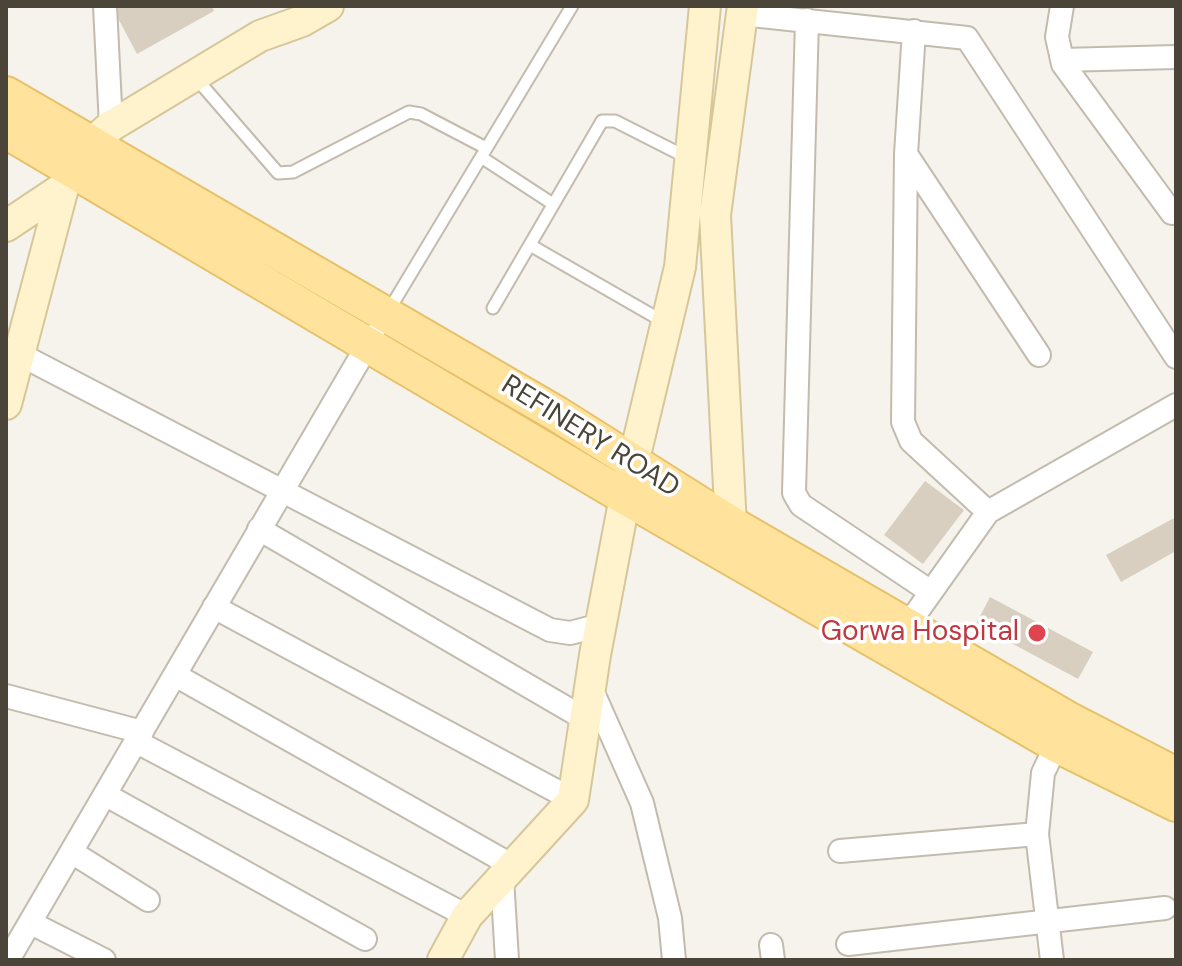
<!DOCTYPE html>
<style>
body{margin:0}
#map{position:relative;width:1182px;height:966px;overflow:hidden;background:#f6f3ec;font-family:"DM Sans",sans-serif}
canvas{display:block}
.frame{position:absolute;inset:0;border:8px solid #4b4439;pointer-events:none}
</style>
<div id="map">
<canvas width="1182" height="966"></canvas>
<div class="frame"></div>
</div>
<script>
const ctx = document.querySelector('canvas').getContext('2d');
ctx.lineJoin = 'round';
function paint(path, color) {
  ctx.fillStyle = color;
  ctx.fill(path, 'evenodd');
}
function shape(rows) {
  const path = new Path2D();
  for (const r of rows) {
    path.moveTo(r[0], r[1]);
    for (let i = 2; i < r.length; i += 2) path.lineTo(r[i], r[i + 1]);
  }
  return path;
}
function stroke(path, color, width, dash) {
  ctx.strokeStyle = color;
  ctx.lineWidth = width;
  ctx.lineCap = dash ? 'butt' : 'round';
  ctx.setLineDash(dash || []);
  ctx.stroke(path);
}
function write(font, color, halo, rows, align = 'center') {
  ctx.font = font + ' "DM Sans",sans-serif';
  ctx.lineWidth = 7;
  ctx.setLineDash([]);
  ctx.textBaseline = 'middle';
  ctx.strokeStyle = halo;
  ctx.fillStyle = color;
  for (const [text, x, y, turn = 0] of rows) {
    ctx.save();
    ctx.translate(x, y);
    ctx.rotate((+turn || 0) * Math.PI / 180);
    ctx.textAlign = isNaN(turn) ? turn : align;
    if (halo) ctx.strokeText(text, 0, 0);
    ctx.fillText(text, 0, 0);
    ctx.restore();
  }
}
const building = shape([
 [114,6,212,6,214,11,137,54,112,7],
 [925,481,964,510,923,564,884,535],
 [1176,517,1176,551,1121,582,1106,555],
 [990,597,1093,652,1078,679,976,624]
]);
const lane = shape([
 [195,77,278,173,293,172,409,112,421,114,486,148],
 [481,157,553,204],
 [530,245,664,322],
 [493,308,602,121,615,121,686,157],
 [389,310,572,6]
]);
const street = shape([
 [105,6,111,126],
 [1062,6,1057,37,1063,64,1172,213],
 [742,14,967,38,1176,357],
 [807,20,794,493,801,505,931,592],
 [914,31,906,154,903,422,911,441,988,512],
 [1062,60,1176,57],
 [906,154,1039,355],
 [19,354,550,630,570,633,601,625],
 [259,529,585,719],
 [214,607,573,800],
 [907,626,988,512,1176,405],
 [175,675,513,866],
 [590,686,642,803,670,918,674,960],
 [6,696,142,732],
 [137,742,467,916],
 [106,795,365,939],
 [840,851,1037,834],
 [73,853,148,900],
 [502,878,507,960],
 [31,923,104,960],
 [848,944,1165,908],
 [771,945,773,960],
 [8,960,373,336],
 [1052,960,1037,834,1043,773,1061,735]
]);
const secondary = shape([
 [6,226,63,188],
 [6,404,63,188,92,143,111,126,260,36,302,21,328,6],
 [732,546,715,215,743,6],
 [443,960,467,916,573,800,595,655,625,497,680,267,705,6]
]);
const primary = shape([
 [6,94,557,414,733,525,1066,718,1176,775],
 [6,131,625,497,1055,744,1176,804]
]);
const markers = [
 [1037,633,10,"#e0444e"]
];
const streetNames = [
 ["REFINERY ROAD",590,437,32]
];
const healthNames = [
 ["Gorwa Hospital",1019,633]
];
paint(building, '#d8cfc1');
stroke(lane, '#c2bbae', 15);
stroke(street, '#c2bbae', 26);
stroke(secondary, '#d6c79b', 34);
stroke(primary, '#e6c16a', 38);
stroke(lane, '#fff', 11);
stroke(street, '#fff', 22);
stroke(secondary, '#fff3cd', 30);
stroke(primary, '#ffe39c', 34);
for (const [x, y, r, color] of markers) {
  const dot = new Path2D();
  dot.arc(x, y, r, 0, 2 * Math.PI);
  ctx.fillStyle = color;
  ctx.fill(dot);
  stroke(dot, '#fff', 3);
}
write('28px', '#4b4439', '#fff', streetNames);
write('28px', '#be3a42', '#fff', healthNames, 'right');
</script>
